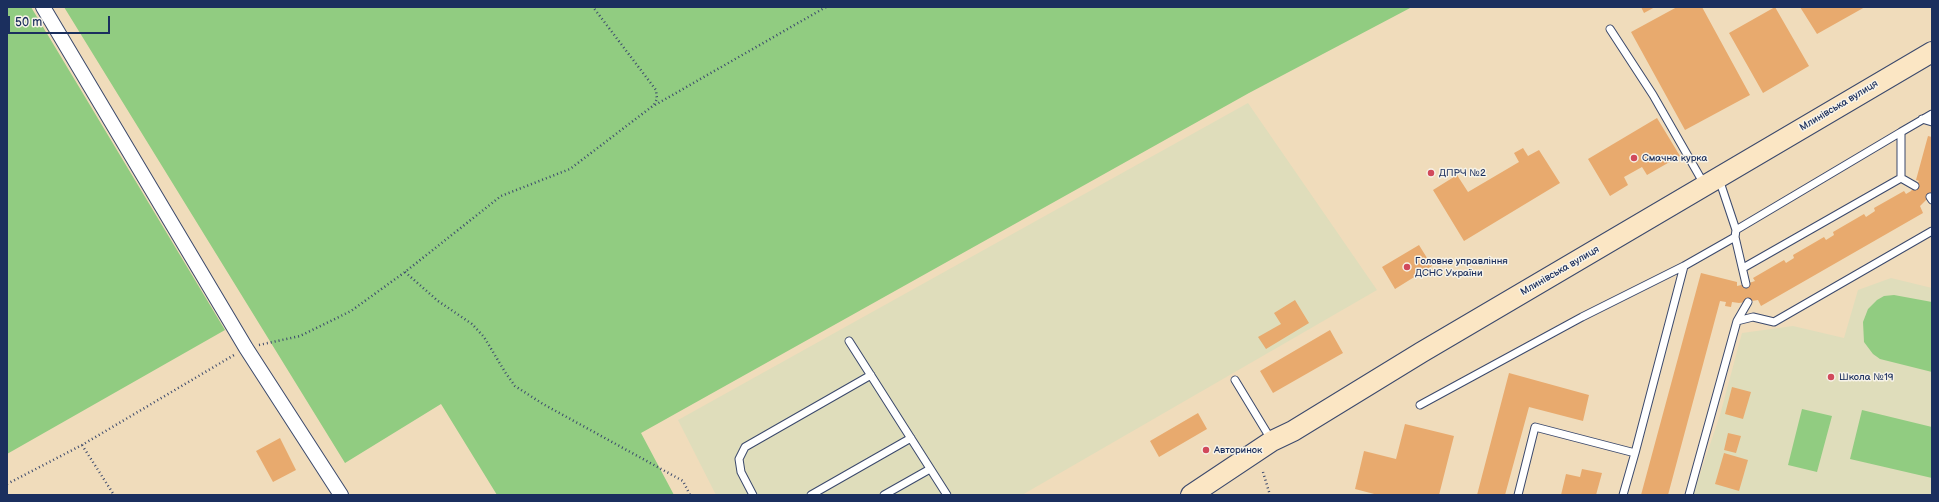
<!DOCTYPE html>
<meta charset="utf-8">
<style>
body{margin:0}
#map{position:relative;width:1939px;height:502px;overflow:hidden;background:#f0dcbb;font-family:"Balsamiq Sans",sans-serif}
canvas{display:block}
.frame{position:absolute;inset:0;border:8px solid #1b2f5e;pointer-events:none}
.scale{position:absolute;left:8px;top:16px;width:102px;height:18px;box-sizing:border-box;border:2px solid #1b2f5e;border-top:0;padding-left:5px;font-size:12px;line-height:14px;white-space:nowrap;color:#1b2f5e;-webkit-text-stroke:3px #f7f3e8;paint-order:stroke}
</style>
<div id="map">
<canvas width="1939" height="502"></canvas>
<div class="frame"></div>
<div class="scale">50 m</div>
</div>
<script>
const ctx = document.querySelector('canvas').getContext('2d');
ctx.lineJoin = 'round';
function paint(path, color) {
  ctx.fillStyle = color;
  ctx.fill(path, 'evenodd');
}
function shape(rows) {
  const path = new Path2D();
  for (const r of rows) {
    path.moveTo(r[0], r[1]);
    for (let i = 2; i < r.length; i += 2) path.lineTo(r[i], r[i + 1]);
  }
  return path;
}
function stroke(path, color, width, dash) {
  ctx.strokeStyle = color;
  ctx.lineWidth = width;
  ctx.lineCap = dash ? 'butt' : 'round';
  ctx.setLineDash(dash || []);
  ctx.stroke(path);
}
function write(font, color, halo, rows, align = 'center') {
  ctx.font = font + ' "Balsamiq Sans",sans-serif';
  ctx.lineWidth = 3;
  ctx.setLineDash([]);
  ctx.textBaseline = 'middle';
  ctx.strokeStyle = halo;
  ctx.fillStyle = color;
  for (const [text, x, y, turn = 0] of rows) {
    ctx.save();
    ctx.translate(x, y);
    ctx.rotate((+turn || 0) * Math.PI / 180);
    ctx.textAlign = isNaN(turn) ? turn : align;
    if (halo) ctx.strokeText(text, 0, 0);
    ctx.fillText(text, 0, 0);
    ctx.restore();
  }
}
const built = shape([
 [1248,103,1377,290,1022,495,716,495,678,420],
 [1891,278,1932,288,1932,495,1693,495,1720,415,1742,333,1793,326,1844,338,1858,290]
]);
const green = shape([
 [7,7,31,7,225,330,7,454],
 [64,7,1412,7,1249,93,641,433,674,495,497,495,441,404,345,463],
 [1894,295,1932,302,1932,372,1880,359,1873,354,1864,342,1863,322,1868,309,1877,300,1884,296],
 [1802,409,1832,416,1817,472,1788,465],
 [1862,410,1932,427,1932,478,1850,459]
]);
const building = shape([
 [1641,7,1655,7,1644,13],
 [1677,7,1702,7,1750,95,1685,130,1631,32],
 [1775,7,1809,66,1763,93,1729,33],
 [1800,7,1865,7,1817,34],
 [1657,118,1680,156,1647,175,1642,167,1624,177,1628,185,1610,196,1588,159],
 [1928,136,1932,137,1932,194,1920,206,1923,213,1761,306,1758,300,1739,303,1732,302,1731,307,1725,306,1726,302,1720,301,1668,495,1641,495,1701,273,1737,282,1737,286,1746,284,1755,281,1753,278,1784,260,1786,263,1794,258,1793,255,1824,237,1826,240,1834,235,1833,232,1864,214,1866,217,1875,211,1874,208,1904,191,1906,194,1911,191,1919,181,1916,180],
 [1523,148,1528,156,1539,150,1560,183,1464,241,1433,190,1457,175,1468,192,1519,162,1514,153],
 [1419,245,1432,266,1395,289,1382,267],
 [1295,300,1309,323,1266,349,1258,337,1281,324,1274,313],
 [1330,330,1343,353,1273,393,1260,371],
 [1509,373,1589,395,1583,421,1529,407,1505,495,1477,495],
 [1732,387,1751,392,1743,419,1725,414],
 [1198,413,1207,429,1159,457,1150,441],
 [1405,424,1454,436,1439,495,1378,495,1355,489,1364,451,1396,459],
 [1728,433,1741,436,1736,453,1724,450],
 [280,438,296,470,273,482,256,451],
 [1724,453,1748,460,1739,491,1715,484],
 [1582,469,1602,473,1596,495,1561,495,1566,474,1580,477]
]);
const path = shape([
 [655,105,826,7],
 [405,272,438,301,472,324,484,337,505,372,515,386,543,404,683,481,690,495],
 [259,345,300,336,351,311,405,272,501,196,570,169,654,105,657,99,656,90,593,7],
 [82,445,114,495],
 [1263,472,1270,495],
 [7,484,82,445,234,355]
]);
const service = shape([
 [1610,29,1653,95,1704,184],
 [1922,119,1932,122],
 [1901,178,1915,186],
 [1719,179,1736,230,1735,237,1746,284],
 [1930,197,1932,200],
 [1736,230,1901,132],
 [1743,268,1901,178,1901,132,1932,114],
 [1737,321,1748,302],
 [849,341,947,495],
 [1235,380,1272,441],
 [1420,405,1582,317,1684,266,1735,237],
 [753,495,741,472,739,459,745,447,871,375],
 [811,495,911,438],
 [884,495,930,469],
 [1518,495,1535,427,1635,453,1684,266],
 [1623,495,1635,453],
 [1689,495,1737,321,1753,317,1774,322,1932,231]
]);
const minor = shape([
 [43,7,246,348,341,495]
]);
const secondary = shape([
 [1191,495,1272,441,1293,431,1422,352,1932,52]
]);
const markers = [
 [1634,158,4,"#d1495b"],
 [1431,173,4,"#d1495b"],
 [1407,267,4,"#d1495b"],
 [1831,377,4,"#d1495b"],
 [1206,450,4,"#d1495b"]
];
const streetNames = [
 ["Млинівська вулиця",1839,106,-31],
 ["Млинівська вулиця",1560,271,-30]
];
const poiNames = [
 ["Смачна курка",1642,158],
 ["ДПРЧ №2",1439,173],
 ["Головне управління",1415,261],
 ["ДСНС України",1415,273],
 ["Школа №19",1839,377],
 ["Авторинок",1214,450]
];
paint(built, '#dfddbb');
paint(green, '#91cc81');
paint(building, '#e8aa6e');
stroke(service, '#3b496c', 9);
stroke(minor, '#3b496c', 16);
stroke(secondary, '#3b496c', 22);
stroke(path, '#3b496c', 2.5, [1, 3]);
stroke(service, '#fff', 7);
stroke(minor, '#fff', 14);
stroke(secondary, '#fbe6c4', 20);
for (const [x, y, r, color] of markers) {
  const dot = new Path2D();
  dot.arc(x, y, r, 0, 2 * Math.PI);
  ctx.fillStyle = color;
  ctx.fill(dot);
  stroke(dot, '#f7f3e8', 1.5);
}
write('10px', '#1b2f5e', '#f7f3e8', streetNames);
write('10px', '#1b2f5e', '#f7f3e8', poiNames, 'left');
</script>
